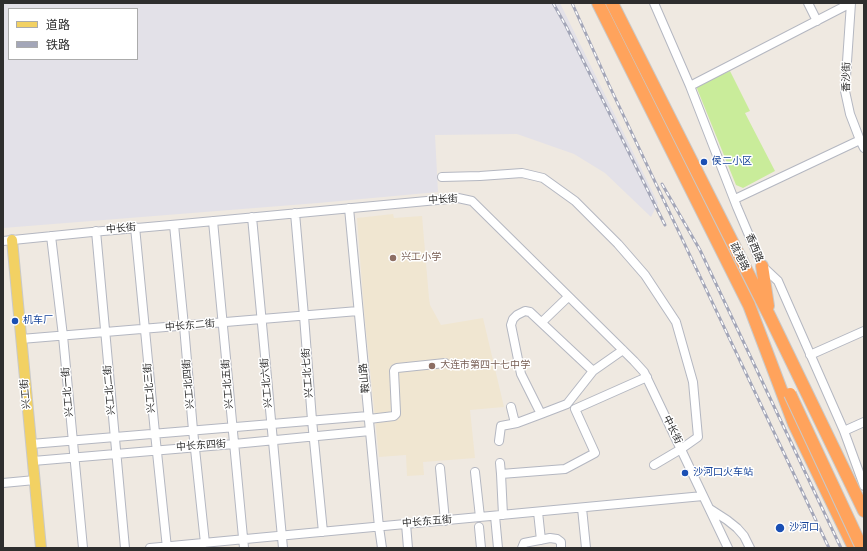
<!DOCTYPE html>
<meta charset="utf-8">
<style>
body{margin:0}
#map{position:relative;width:867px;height:551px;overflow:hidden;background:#efe9e1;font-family:"Titillium Web","Noto Sans SC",sans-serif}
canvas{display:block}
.frame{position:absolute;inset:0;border:4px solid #2e2e2e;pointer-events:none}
.legend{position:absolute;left:8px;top:8px;width:130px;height:52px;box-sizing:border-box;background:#fff;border:1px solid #ababab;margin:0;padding:5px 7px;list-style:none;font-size:12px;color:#2e2e2e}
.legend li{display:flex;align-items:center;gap:8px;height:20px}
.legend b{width:20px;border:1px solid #ababab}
</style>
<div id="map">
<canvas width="867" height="551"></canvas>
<div class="frame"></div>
<ul class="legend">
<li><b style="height:5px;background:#f2d163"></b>道路</li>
<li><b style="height:5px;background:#a3a6b8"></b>铁路</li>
</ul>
</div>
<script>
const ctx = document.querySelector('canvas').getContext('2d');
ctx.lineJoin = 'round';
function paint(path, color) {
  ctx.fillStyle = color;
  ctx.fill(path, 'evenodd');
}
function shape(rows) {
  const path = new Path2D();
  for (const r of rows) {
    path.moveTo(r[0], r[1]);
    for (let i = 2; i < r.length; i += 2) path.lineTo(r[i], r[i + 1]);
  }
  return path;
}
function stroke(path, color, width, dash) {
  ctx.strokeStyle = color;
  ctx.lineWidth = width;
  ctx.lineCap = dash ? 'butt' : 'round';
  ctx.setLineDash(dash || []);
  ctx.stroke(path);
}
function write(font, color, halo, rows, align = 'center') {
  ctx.font = font + ' "Titillium Web","Noto Sans SC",sans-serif';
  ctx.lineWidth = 3;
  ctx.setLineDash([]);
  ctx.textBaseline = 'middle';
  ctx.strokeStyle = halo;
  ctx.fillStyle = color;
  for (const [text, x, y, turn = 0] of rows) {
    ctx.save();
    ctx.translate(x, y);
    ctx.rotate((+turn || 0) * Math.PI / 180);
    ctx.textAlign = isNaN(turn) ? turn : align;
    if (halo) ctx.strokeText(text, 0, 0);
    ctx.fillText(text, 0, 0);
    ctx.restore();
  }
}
const industrial = shape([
 [3,3,560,3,658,203,651,217,605,173,574,154,517,134,435,135,438,192,318,203,3,228],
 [9,9,137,9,137,59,9,59]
]);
const education = shape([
 [393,214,394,218,422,216,429,298,430,305,441,325,483,318,504,407,470,410,475,458,423,462,424,475,407,476,406,455,379,457,364,311,357,218]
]);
const pitch = shape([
 [730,71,750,111,745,113,775,171,743,188,736,185,696,86]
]);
const minor = shape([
 [654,3,690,86,737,207,762,266,778,281,844,431,864,486],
 [808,3,817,21],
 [851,3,845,91,850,114,860,140,864,148],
 [690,86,851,3],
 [442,177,480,176,522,173,543,178,575,201,618,244,645,275,676,322,693,382,698,437,681,449,654,465],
 [735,199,860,140],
 [349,208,379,527,382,548],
 [295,213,304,316,312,420,323,532],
 [252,217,283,548],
 [213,221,244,548],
 [174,225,184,326,193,430,205,543],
 [135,227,155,433,167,548],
 [96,231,125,548],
 [51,236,63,336,83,548],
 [3,241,92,232,182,224,448,199,458,198,472,201,634,361,644,372,728,548],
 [542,322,568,297],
 [21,339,358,311],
 [810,355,864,331],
 [593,371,623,350],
 [511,407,514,419,517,423,541,414,567,404,593,371,530,312,525,311,517,315,513,319,511,325,521,374,541,414],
 [369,419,394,416,396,414,396,412,394,371,395,369,397,368,445,363],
 [844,431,864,422],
 [499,441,501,426,517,423],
 [31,444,368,416],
 [33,461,234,444,370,431],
 [500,463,501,474],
 [440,468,445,521],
 [475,472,480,517],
 [3,483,35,480],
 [582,508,586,548],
 [710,509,727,520,737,528,744,536,750,548],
 [538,512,541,540],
 [503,515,501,474,565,469,595,453,575,409,647,377],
 [495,516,498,548],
 [406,524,408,548],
 [479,527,481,548],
 [150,548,703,496],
 [522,548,524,543,550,538,557,539,561,542,561,548]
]);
const major = shape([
 [12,240,41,548]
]);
const highway = shape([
 [598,3,749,305,794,424,854,548],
 [612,3,770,317,864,511],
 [762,266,768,306]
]);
const rail = shape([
 [553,3,566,26,665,225],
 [572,3,609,85,829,548],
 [662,184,700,250,841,548]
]);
const highwayBridge = shape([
 [790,394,862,548]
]);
const markers = [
 [704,162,4,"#1a4fb4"],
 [393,258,4,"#8d6e63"],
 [15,321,4,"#1a4fb4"],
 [432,366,4,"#8d6e63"],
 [685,473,4,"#1a4fb4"],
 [780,528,5,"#1a4fb4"]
];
const streetNames = [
 ["香沙街",847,77,-89],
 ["中长街",443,200,-3],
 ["中长街",121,229,-5],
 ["香西路",754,248,68],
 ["疏港路",739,257,63],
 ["中长东二街",190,326,-5],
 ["兴工北七街",308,373,-94],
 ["鞍山路",365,378,-96],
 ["兴工北六街",267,383,-95],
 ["兴工北四街",189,384,-95],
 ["兴工北五街",228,384,-95],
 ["兴工北三街",150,388,-95],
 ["兴工北二街",110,390,-95],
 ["兴工北一街",68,392,-95],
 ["兴工街",26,394,-95],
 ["中长街",672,430,64],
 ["中长东四街",201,446,-4],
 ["中长东五街",427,522,-5]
];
const transitNames = [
 ["侯二小区",712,162],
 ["机车厂",23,321],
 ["沙河口火车站",693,473],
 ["沙河口",789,528]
];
const educationNames = [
 ["兴工小学",401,258],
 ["大连市第四十七中学",440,366]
];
paint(industrial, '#e3e1e8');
paint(education, '#f0e6d1');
paint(pitch, '#c9ec9a');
stroke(minor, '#b4b7c1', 10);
stroke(major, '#c9c9c9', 12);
stroke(highway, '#c9c9c9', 14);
stroke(minor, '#fff', 8);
stroke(major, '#f2d163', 10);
stroke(highway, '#ffa35c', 12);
stroke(rail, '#a3a6b8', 3);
stroke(rail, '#fff', 1.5, [4.5]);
stroke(highwayBridge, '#c9c9c9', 14, []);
stroke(highwayBridge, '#ffa35c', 12);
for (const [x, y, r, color] of markers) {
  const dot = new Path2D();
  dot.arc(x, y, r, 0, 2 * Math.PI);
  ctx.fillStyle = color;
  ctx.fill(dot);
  stroke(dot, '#fff', 1.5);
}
write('10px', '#2e2e2e', '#fff', streetNames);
write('10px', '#164399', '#fff', transitNames, 'left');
write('10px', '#785e54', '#fff', educationNames, 'left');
</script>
